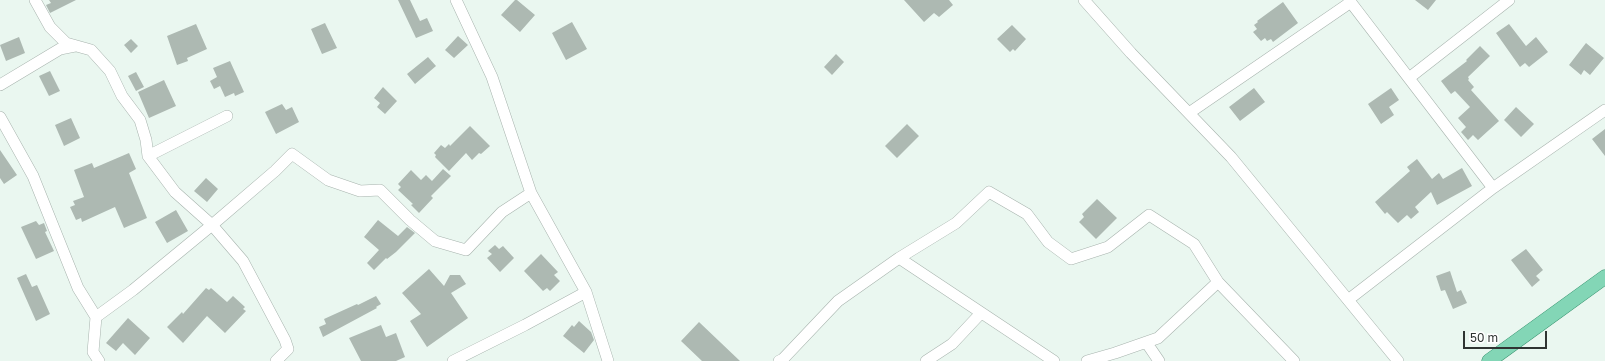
<!DOCTYPE html>
<style>
body{margin:0}
#map{position:relative;width:1605px;height:361px;overflow:hidden;background:#eaf7f0;font-family:"Golos Text",sans-serif}
canvas{display:block}
.scale{position:absolute;left:1463px;top:331px;width:84px;height:18px;box-sizing:border-box;border:2px solid #2f3432;border-top:0;padding-left:5px;font-size:12px;line-height:14px;white-space:nowrap;color:#2f3432;-webkit-text-stroke:3px #fff;paint-order:stroke}
</style>
<div id="map">
<canvas width="1605" height="361"></canvas>
<div class="scale">50 m</div>
</div>
<script>
const ctx = document.querySelector('canvas').getContext('2d');
ctx.lineJoin = 'round';
function paint(path, color) {
  ctx.fillStyle = color;
  ctx.fill(path, 'evenodd');
}
function shape(rows) {
  const path = new Path2D();
  for (const r of rows) {
    path.moveTo(r[0], r[1]);
    for (let i = 2; i < r.length; i += 2) path.lineTo(r[i], r[i + 1]);
  }
  return path;
}
function stroke(path, color, width, dash) {
  ctx.strokeStyle = color;
  ctx.lineWidth = width;
  ctx.lineCap = dash ? 'butt' : 'round';
  ctx.setLineDash(dash || []);
  ctx.stroke(path);
}
const building = shape([
 [49,0,76,0,50,13,46,5,51,3],
 [398,0,410,0,420,21,427,18,433,31,416,38],
 [515,0,517,0,535,15,520,32,501,15],
 [904,0,949,0,953,5,939,17,934,13,924,22],
 [1415,0,1436,0,1428,10],
 [1283,2,1298,23,1273,42,1271,39,1267,41,1265,38,1261,41,1253,32,1257,29,1254,25,1258,22,1257,21],
 [572,22,587,49,566,60,552,33],
 [325,23,337,48,322,54,311,29],
 [196,24,207,49,187,58,188,61,177,65,167,36],
 [1509,24,1526,46,1536,37,1548,52,1529,67,1525,63,1520,67,1496,33],
 [1012,25,1026,39,1015,51,1013,49,1010,52,997,39],
 [458,36,468,45,454,58,445,50],
 [19,37,25,53,6,61,0,45],
 [131,39,138,46,131,53,124,45],
 [1586,43,1604,58,1590,75,1584,70,1581,75,1569,65],
 [1480,46,1490,56,1468,77,1469,79,1468,80,1474,87,1471,90,1499,121,1478,140,1473,135,1468,140,1461,132,1466,127,1458,118,1470,107,1455,91,1451,94,1441,81,1467,61,1466,60],
 [836,54,844,62,832,75,824,67],
 [428,57,436,66,415,84,407,74],
 [230,61,244,92,235,96,234,93,225,97,220,86,214,89,210,81,217,77,213,68],
 [50,71,60,91,49,96,39,76],
 [136,72,144,87,136,91,128,76],
 [164,80,176,106,149,118,138,92],
 [383,87,397,101,385,114,377,107,380,103,374,98],
 [1254,88,1265,102,1240,121,1229,107],
 [1391,88,1399,100,1389,107,1394,115,1381,124,1368,104],
 [282,104,286,110,292,107,299,122,276,134,265,112],
 [1516,107,1534,124,1521,137,1504,120],
 [71,118,80,138,64,146,55,125],
 [907,124,919,136,897,158,885,146],
 [470,126,490,146,481,154,479,153,472,160,466,153,449,171,435,157,436,155,434,153,441,145,445,148,449,144,450,146],
 [1605,129,1605,156,1592,139],
 [0,150,17,175,4,184,0,178],
 [129,153,136,169,129,173,147,218,124,228,115,207,82,222,81,218,76,220,70,207,75,205,73,201,84,197,74,170,92,163,94,168],
 [1417,159,1432,179,1439,173,1443,179,1462,168,1472,186,1437,205,1431,192,1415,207,1419,212,1411,219,1407,215,1398,223,1387,212,1385,214,1375,202,1410,171,1407,167],
 [443,169,451,176,431,196,433,198,419,213,411,205,413,204,398,190,401,187,398,184,411,170,421,180,426,175,432,181],
 [206,178,218,189,207,202,194,191],
 [1097,199,1117,218,1096,239,1079,222,1084,217,1082,214],
 [176,210,188,231,167,243,155,222],
 [378,220,398,236,407,227,415,233,396,252,387,259,386,258,374,270,367,263,379,250,364,237],
 [36,221,39,225,44,223,47,231,45,232,54,251,36,259,21,227],
 [495,245,499,249,503,246,514,258,500,272,487,258,492,254,488,251],
 [1526,249,1543,270,1536,276,1540,280,1532,287,1511,260],
 [541,254,558,272,554,275,560,281,550,291,547,288,543,291,524,271],
 [429,269,444,286,450,275,460,275,466,284,451,293,468,318,427,347,410,321,421,314,402,293],
 [1450,271,1457,292,1461,290,1467,303,1453,309,1445,290,1441,291,1436,276],
 [26,274,32,287,37,285,50,314,36,321,17,278],
 [206,288,209,290,211,288,227,302,233,296,245,307,243,309,246,311,225,333,207,316,183,343,167,327,182,312,183,314],
 [376,296,381,304,376,307,377,308,323,337,319,327,326,324,324,319,357,304,358,305],
 [128,318,150,338,135,355,123,343,116,351,106,343],
 [579,321,591,332,594,340,584,353,563,336,572,325,574,327],
 [699,322,740,361,702,361,681,341],
 [381,325,386,337,396,333,405,357,396,361,361,361,349,338]
]);
const minor = shape([
 [35,0,50,27,66,43,91,50,110,71,122,96,140,120,146,140,148,156,175,192,212,225,243,261,285,340,288,349,276,361],
 [456,0,492,77,531,193,586,292,608,361],
 [1084,0,1131,53,1231,157,1398,361],
 [1349,0,1493,188],
 [1409,78,1509,0],
 [0,85,60,49,75,46],
 [1189,113,1351,2],
 [0,117,33,176,78,288,96,317],
 [148,156,227,116],
 [899,258,956,223,989,192,1027,214,1048,242,1071,259,1108,247,1149,215,1194,244,1218,282],
 [1348,300,1493,188,1605,110],
 [1146,342,1159,361],
 [99,361,93,352,96,317,133,290,212,225,275,171,292,154,328,180,360,191,380,190,410,220,435,241,466,250,502,212,531,193],
 [453,361,525,325,586,292],
 [779,361,783,359,838,301,899,258,1054,361],
 [926,361,952,344,981,313],
 [1087,361,1115,353,1158,338,1218,282,1294,361]
]);
const major = shape([
 [1489,361,1605,277]
]);
paint(building, '#adb9b2');
stroke(minor, '#a7b3ad', 12);
stroke(major, '#308c68', 15);
stroke(minor, '#fff', 11);
stroke(major, '#83d6b6', 14);
</script>
